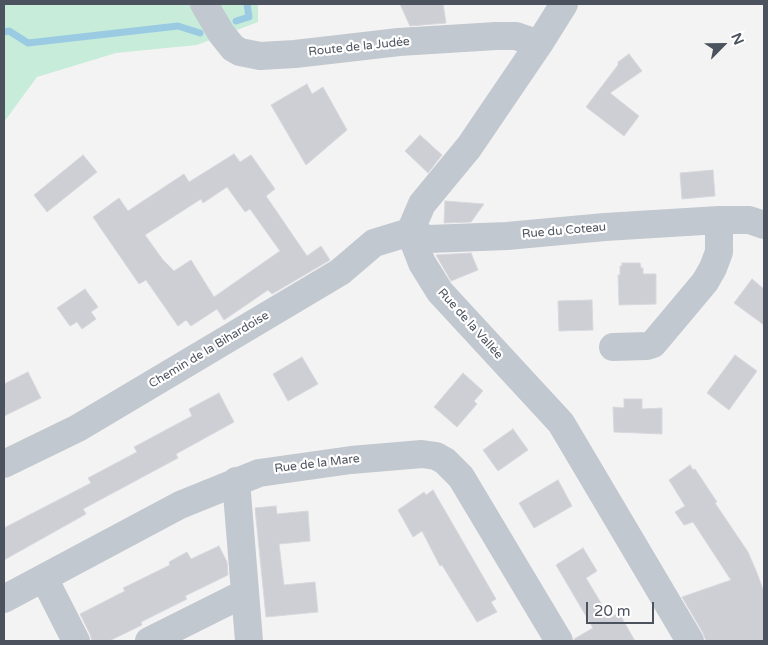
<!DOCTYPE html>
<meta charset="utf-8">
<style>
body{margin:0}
#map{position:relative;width:768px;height:645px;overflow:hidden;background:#f4f3f3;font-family:"Varela Round",sans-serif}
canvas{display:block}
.frame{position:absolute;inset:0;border:5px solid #4c535e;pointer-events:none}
.north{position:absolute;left:698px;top:20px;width:50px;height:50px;-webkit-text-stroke:4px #fff;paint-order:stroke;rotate:67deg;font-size:14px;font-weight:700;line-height:20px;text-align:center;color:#4c535e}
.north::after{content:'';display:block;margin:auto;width:18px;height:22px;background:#4c535e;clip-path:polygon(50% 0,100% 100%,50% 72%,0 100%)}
.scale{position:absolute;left:586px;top:602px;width:68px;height:22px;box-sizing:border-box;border:2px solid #4c535e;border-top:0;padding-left:6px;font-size:15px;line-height:18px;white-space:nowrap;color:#4c535e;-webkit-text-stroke:4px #fff;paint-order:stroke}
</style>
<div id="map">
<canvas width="768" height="645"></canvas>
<div class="frame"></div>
<div class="north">N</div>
<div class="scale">20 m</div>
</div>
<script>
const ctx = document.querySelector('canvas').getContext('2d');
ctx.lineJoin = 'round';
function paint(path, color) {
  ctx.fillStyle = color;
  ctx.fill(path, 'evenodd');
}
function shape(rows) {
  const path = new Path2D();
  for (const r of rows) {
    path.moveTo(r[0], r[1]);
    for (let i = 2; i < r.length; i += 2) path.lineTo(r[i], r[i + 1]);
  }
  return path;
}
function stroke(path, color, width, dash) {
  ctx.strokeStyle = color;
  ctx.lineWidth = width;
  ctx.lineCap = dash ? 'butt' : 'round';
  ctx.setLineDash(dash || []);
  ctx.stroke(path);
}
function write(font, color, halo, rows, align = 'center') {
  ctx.font = font + ' "Varela Round",sans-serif';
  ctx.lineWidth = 4.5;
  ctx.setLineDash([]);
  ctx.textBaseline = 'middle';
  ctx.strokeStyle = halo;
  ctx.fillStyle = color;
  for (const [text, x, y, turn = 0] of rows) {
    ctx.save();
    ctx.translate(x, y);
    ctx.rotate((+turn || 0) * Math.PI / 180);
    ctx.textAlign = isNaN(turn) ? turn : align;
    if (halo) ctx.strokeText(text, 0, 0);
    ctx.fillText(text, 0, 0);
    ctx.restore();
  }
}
const green = shape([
 [4,4,258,4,258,22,197,45,116,53,37,77,4,122]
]);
const stream = shape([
 [236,21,249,17,247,4],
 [4,32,9,31,28,43,178,26,200,33]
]);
const building = shape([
 [400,4,443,4,446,23,410,26,400,4],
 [629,54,642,71,610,93,639,116,624,136,586,107,618,65,618,62,629,54],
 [307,84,312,94,323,87,347,130,306,165,271,105,307,84],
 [420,135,442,155,428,173,405,151,420,135],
 [234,154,240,162,251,155,275,189,266,196,307,256,321,246,330,260,272,294,268,290,224,320,217,309,191,326,186,320,178,326,146,280,139,284,93,217,119,198,128,211,184,174,189,182,234,154],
 [227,187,245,212,250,209,280,251,214,297,191,260,174,271,163,260,145,235,201,199,203,203,227,187],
 [83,155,97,172,47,212,34,195,83,155],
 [713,170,715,196,682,199,680,173,713,170],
 [445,201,484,204,471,222,444,223,445,201],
 [471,253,478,270,451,281,436,255,471,253],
 [622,263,640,263,641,268,643,268,643,274,656,274,656,304,619,305,618,275,620,275,620,266,622,266,622,263],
 [752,279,764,289,764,325,734,303,752,279],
 [85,289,98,307,91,312,96,319,82,329,77,322,70,326,57,308,85,289],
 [592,300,593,330,559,331,558,301,592,300],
 [735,355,757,371,729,410,707,393,735,355],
 [302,357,318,384,288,401,273,374,302,357],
 [28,372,41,398,4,416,4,384,28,372],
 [463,373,483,391,474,401,477,404,457,427,434,407,463,373],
 [219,393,234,422,176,454,178,458,83,509,86,514,4,560,4,528,91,483,88,478,137,452,134,447,192,416,189,409,219,393],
 [624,399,642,399,642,409,662,408,662,434,614,432,613,407,624,408,624,399],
 [513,429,528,450,498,471,483,450,513,429],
 [690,465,693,470,695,469,717,502,715,503,748,552,757,573,764,592,764,641,706,641,703,633,682,597,731,580,693,522,684,525,675,512,685,506,669,480,690,465],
 [558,480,572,506,534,528,519,503,558,480],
 [433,490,496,599,491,602,497,612,477,622,442,565,440,566,422,531,413,537,398,510,424,492,426,495,433,490],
 [276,506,277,514,308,511,310,541,279,544,284,585,315,582,318,612,266,617,255,508,276,506],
 [219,546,227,562,228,575,185,596,187,599,141,622,142,625,109,641,92,641,90,634,80,614,125,591,123,588,170,565,169,562,187,552,191,559,219,546],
 [583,548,597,571,586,578,610,618,619,613,635,641,575,641,574,639,593,628,556,565,583,548]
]);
const minor = shape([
 [204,4,221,33,233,48,240,52,260,56,295,54,399,42,496,36,516,36,539,44],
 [564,4,539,44,469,147,422,204,410,232,422,263,440,292,561,423,690,641],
 [410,232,428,239,507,236,605,227,719,220,749,220,764,225],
 [613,347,647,346,653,344,705,282,713,268,719,252,719,220],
 [4,464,78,428,340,272,374,243,410,232],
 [236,481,249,641],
 [44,578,76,641],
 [4,599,180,505,259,473,351,460,422,454,436,456,445,461,461,477,559,641],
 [149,641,245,593]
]);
const streetNames = [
 ["Route de la Judée",359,47,-6],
 ["Rue du Coteau",564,231,-5],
 ["Rue de la Vallée",470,324,48],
 ["Chemin de la Bihardoise",209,350,-31],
 ["Rue de la Mare",317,464,-7]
];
paint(green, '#c8ecda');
stroke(stream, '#9acbe3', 7);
paint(building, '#cdcfd4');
stroke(building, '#d7d8dd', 1);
stroke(minor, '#c2c8cf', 28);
write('12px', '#4c535e', '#fff', streetNames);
</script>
